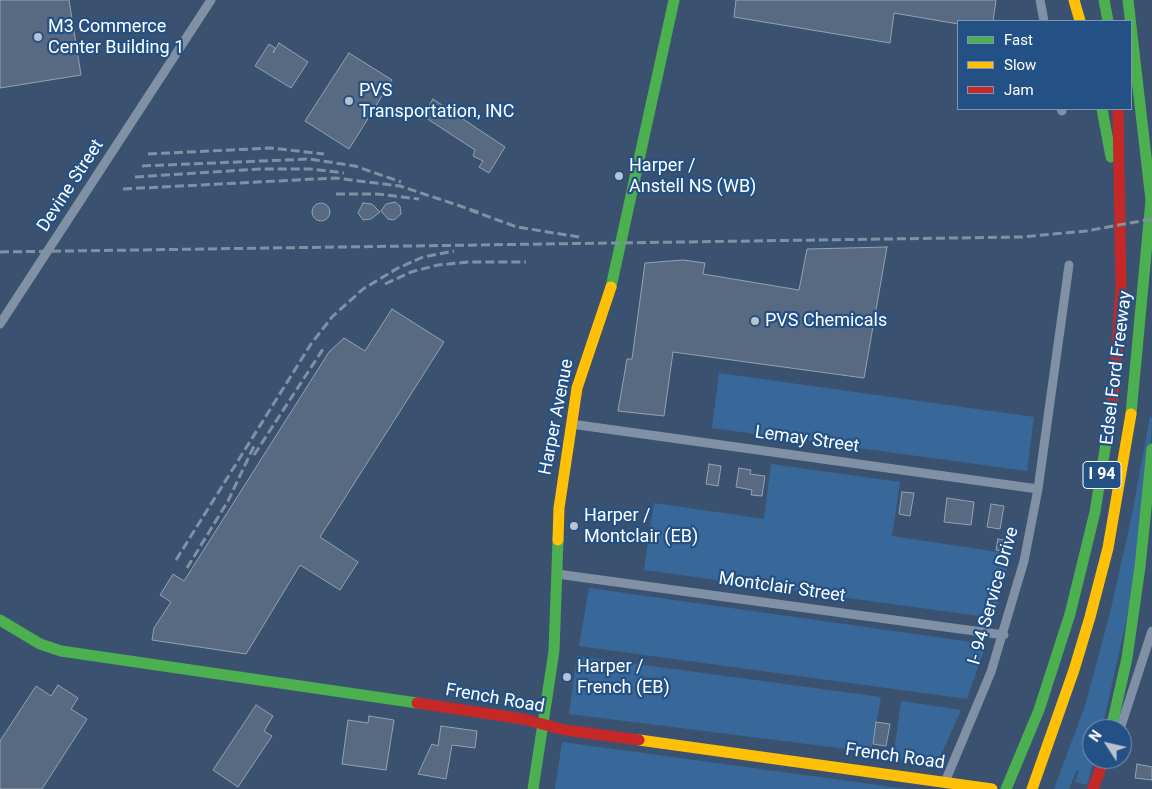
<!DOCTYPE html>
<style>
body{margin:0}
#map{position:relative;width:1152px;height:789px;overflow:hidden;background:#3a526f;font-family:Roboto,sans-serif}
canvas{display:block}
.legend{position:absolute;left:957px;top:20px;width:175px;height:90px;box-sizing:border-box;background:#245185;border:1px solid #7c97b6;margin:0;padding:6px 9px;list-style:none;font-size:15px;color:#fff}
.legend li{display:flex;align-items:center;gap:10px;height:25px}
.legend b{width:25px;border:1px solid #7c97b6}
.north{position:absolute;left:1082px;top:719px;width:50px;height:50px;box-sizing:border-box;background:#245185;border:1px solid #7c97b6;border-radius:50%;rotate:305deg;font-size:14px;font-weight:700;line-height:20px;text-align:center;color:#fff}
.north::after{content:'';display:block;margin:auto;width:18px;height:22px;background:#bac2cd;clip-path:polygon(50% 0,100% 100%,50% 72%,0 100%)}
</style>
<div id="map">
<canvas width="1152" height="789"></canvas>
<ul class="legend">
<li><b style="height:6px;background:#4caf50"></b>Fast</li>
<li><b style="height:6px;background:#ffc107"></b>Slow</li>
<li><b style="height:6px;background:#c62828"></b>Jam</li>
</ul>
<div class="north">N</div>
</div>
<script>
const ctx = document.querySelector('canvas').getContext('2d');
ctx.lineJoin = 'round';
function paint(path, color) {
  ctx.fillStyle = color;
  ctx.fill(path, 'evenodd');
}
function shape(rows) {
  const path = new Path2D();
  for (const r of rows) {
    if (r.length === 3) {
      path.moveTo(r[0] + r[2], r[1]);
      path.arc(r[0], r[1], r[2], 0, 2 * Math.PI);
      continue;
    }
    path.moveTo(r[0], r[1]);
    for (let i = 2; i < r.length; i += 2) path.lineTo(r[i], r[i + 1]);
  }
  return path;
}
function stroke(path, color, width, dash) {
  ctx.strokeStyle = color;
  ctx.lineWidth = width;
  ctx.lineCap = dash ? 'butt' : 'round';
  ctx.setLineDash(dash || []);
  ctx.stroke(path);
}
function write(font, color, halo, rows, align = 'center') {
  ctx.font = font + ' Roboto,sans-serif';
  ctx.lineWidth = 4.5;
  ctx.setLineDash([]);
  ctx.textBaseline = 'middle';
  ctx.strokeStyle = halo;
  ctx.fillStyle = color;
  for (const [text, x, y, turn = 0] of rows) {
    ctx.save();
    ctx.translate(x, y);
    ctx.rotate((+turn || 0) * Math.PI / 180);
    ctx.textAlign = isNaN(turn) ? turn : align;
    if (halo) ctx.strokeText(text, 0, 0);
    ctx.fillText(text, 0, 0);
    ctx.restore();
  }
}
const green = shape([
 [719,373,1034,417,1027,471,712,428],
 [1150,417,1152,418,1150,454,1135,581,1102,729,1092,729,1092,759,1094,759,1087,785,1075,782,1079,771,1077,770,1069,789,1054,789,1085,706,1110,613,1131,520],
 [771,464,900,482,892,536,1011,554,994,618,644,570,654,503,764,519],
 [589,588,986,644,967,699,579,646],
 [577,656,881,697,871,752,569,714],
 [901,701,961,710,937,764,893,758],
 [562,742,907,789,555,789]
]);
const building = shape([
 [0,0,69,0,81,75,0,88,0,0],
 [736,0,996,0,993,21,958,21,958,24,894,13,890,43,734,17,736,0],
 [279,43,308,62,291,88,255,66,269,44,275,48,273,53,279,43],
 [349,53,392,80,349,149,305,121,349,53],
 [433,99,505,147,489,173,479,167,483,161,473,156,475,150,423,116,433,99],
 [395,202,400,206,401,214,394,220,388,219,381,211,386,204,395,202],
 [363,203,372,204,380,212,371,219,363,220,358,213,363,203],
 [321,212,9],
 [887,247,864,378,673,352,664,416,618,411,627,359,632,359,645,263,683,260,705,263,703,274,799,290,807,249,887,247],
 [392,309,444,342,320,537,358,562,340,590,300,565,246,654,152,640,154,628,171,602,160,595,173,574,184,581,329,352,344,338,365,351,392,309],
 [709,464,721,466,718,486,706,484,709,464],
 [739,468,751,470,750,474,765,476,762,496,751,495,752,490,736,487,739,468],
 [902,492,914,493,910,516,899,514,902,492],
 [947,498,974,502,971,525,944,522,947,498],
 [991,504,1004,506,1000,529,987,527,991,504],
 [998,539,1009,541,1007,552,996,550,998,539],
 [58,685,78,698,71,709,87,719,42,789,0,789,0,741,36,686,51,696,58,685],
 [256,705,273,716,264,731,272,736,238,787,213,770,256,705],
 [369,716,394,720,386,770,342,764,348,720,368,723,369,716],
 [876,722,890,724,886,746,873,744,876,722],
 [441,726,477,731,475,748,452,745,446,779,418,774,432,744,438,746,441,726],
 [1137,764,1152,767,1152,780,1135,778,1137,764]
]);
const street = shape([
 [1040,0,1044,21],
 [1061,109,1062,111],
 [0,324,211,0],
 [571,424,1038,489],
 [557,574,1004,635],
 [1120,729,1152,631],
 [945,782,991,672,1024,561,1038,489,1069,265]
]);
const fast = shape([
 [1104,0,1108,21],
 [1128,0,1151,200,1131,414],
 [1102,109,1111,157],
 [611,287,674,0],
 [0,620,40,644,61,651,417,703],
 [1111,729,1127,658,1140,567,1152,449],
 [533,789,554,651,558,540],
 [1006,789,1039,710,1070,614,1095,512,1113,399]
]);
const slow = shape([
 [1074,0,1080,21],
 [558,540,559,508,577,388,611,287],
 [639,740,992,789],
 [1032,789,1074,670,1090,617,1108,548,1131,414]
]);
const jam = shape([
 [1113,399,1121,289,1118,109],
 [417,703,523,719,565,730,639,740],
 [1093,789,1104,759]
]);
const rail = shape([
 [148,154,271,148,324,154],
 [142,166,309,159,355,166,401,182],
 [135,177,260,169,310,169,344,173],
 [123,189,335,178,400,186,478,212],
 [336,194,377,194,419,199],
 [470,210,517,227,579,237],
 [0,252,1022,237,1086,231,1152,219],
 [385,284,411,272,438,265,469,262,526,262],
 [254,455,325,346],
 [176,560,311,344,332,317,363,289,398,268,423,257,454,251],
 [187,568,228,501,254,446]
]);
const markers = [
 [38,37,5,"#bac2cd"],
 [349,101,5,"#bac2cd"],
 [619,176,5,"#bac2cd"],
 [755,321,5,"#bac2cd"],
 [574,526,5,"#bac2cd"],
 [567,677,5,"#bac2cd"]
];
const shields = [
 [1102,475,38]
];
const shieldNames = [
 ["I 94",1102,475]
];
const poiNames = [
 ["M3 Commerce",48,27],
 ["Center Building 1",48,48],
 ["PVS",359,91],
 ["Transportation, INC",359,112],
 ["Harper /",629,166],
 ["Anstell NS (WB)",629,187],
 ["PVS Chemicals",765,321],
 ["Harper /",584,516],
 ["Montclair (EB)",584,537],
 ["Harper /",577,667],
 ["French (EB)",577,688]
];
const streetNames = [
 ["Devine Street",71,186,-57],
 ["Edsel Ford Freeway",1117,368,-83],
 ["Harper Avenue",557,417,-79],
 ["Lemay Street",807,440,8],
 ["Montclair Street",782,588,8],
 ["I- 94 Service Drive",994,596,-74],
 ["French Road",495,699,10],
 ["French Road",895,757,8]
];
paint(green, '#38689a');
paint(building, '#576a81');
stroke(building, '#94a2b3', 1);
stroke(street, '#8091a5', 9);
stroke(fast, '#4caf50', 11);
stroke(slow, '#ffc107', 11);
stroke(jam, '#c62828', 11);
stroke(rail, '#8191a4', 3, [9, 4]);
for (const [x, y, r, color] of markers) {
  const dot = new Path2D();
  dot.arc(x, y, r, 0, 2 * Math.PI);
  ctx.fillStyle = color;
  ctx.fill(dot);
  stroke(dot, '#245185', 2);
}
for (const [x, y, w] of shields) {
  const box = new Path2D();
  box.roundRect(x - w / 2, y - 13.5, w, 27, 4);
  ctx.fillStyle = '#245185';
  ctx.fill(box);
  stroke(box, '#fff', 1);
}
write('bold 16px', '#fff', null, shieldNames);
write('18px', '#fff', '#245185', poiNames, 'left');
write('18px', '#fff', '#245185', streetNames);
</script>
